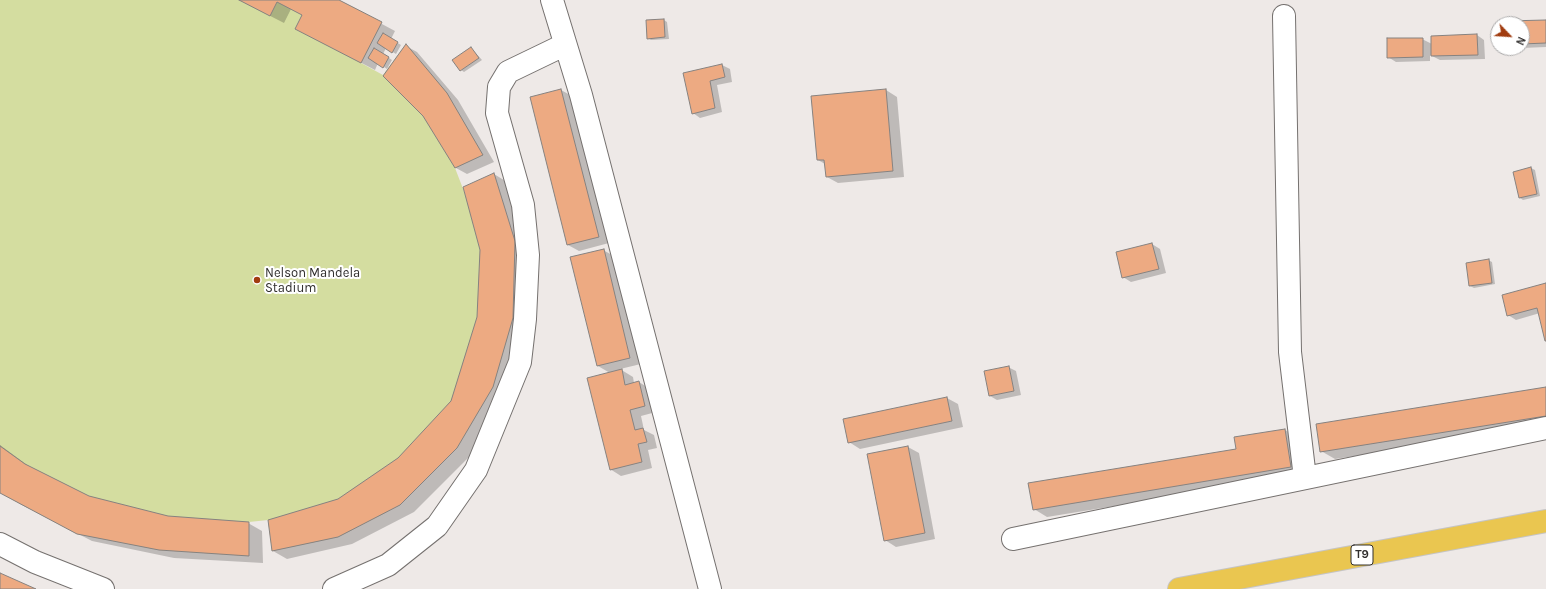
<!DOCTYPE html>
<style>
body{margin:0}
#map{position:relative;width:1546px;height:589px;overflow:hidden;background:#eee9e7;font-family:Karla,sans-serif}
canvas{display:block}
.north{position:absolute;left:1490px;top:16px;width:40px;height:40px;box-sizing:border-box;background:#fff;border:1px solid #acabab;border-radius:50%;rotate:115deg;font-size:11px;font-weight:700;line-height:16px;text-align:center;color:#302e2d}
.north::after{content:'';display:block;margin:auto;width:14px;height:18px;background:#a13c0f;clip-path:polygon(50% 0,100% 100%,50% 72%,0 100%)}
</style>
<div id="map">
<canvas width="1546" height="589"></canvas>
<div class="north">N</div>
</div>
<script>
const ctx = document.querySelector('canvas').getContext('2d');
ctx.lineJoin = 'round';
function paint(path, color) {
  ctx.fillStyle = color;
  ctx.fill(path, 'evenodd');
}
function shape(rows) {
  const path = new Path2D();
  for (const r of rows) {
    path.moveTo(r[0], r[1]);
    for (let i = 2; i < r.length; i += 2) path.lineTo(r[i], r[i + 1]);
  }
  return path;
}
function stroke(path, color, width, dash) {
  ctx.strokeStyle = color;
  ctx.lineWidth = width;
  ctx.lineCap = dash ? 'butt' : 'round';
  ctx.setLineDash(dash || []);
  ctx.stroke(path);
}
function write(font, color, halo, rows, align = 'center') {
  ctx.font = font + ' Karla,sans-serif';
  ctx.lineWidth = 4;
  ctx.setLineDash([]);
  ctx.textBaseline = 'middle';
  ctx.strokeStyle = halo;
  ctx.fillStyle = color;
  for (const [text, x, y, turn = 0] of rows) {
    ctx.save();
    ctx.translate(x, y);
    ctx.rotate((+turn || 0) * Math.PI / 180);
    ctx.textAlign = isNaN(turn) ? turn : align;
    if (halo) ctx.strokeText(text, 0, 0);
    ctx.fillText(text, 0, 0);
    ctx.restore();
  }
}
const green = shape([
 [0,0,339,0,382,22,361,63,383,75,406,44,447,93,483,155,455,168,513,318,493,387,457,448,400,505,338,537,272,551,268,520,249,522,249,556,159,550,77,534,0,493]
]);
const shadow = shape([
 [239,0,337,0,395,31,391,39,401,45,396,54,386,48,383,54,392,60,387,69,378,63,375,70,310,36,303,15,291,9,284,23],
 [664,20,667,22,669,39,651,40,648,38],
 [1546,21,1546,47,1522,48,1522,24,1508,24],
 [1477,35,1484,40,1485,59,1440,60,1430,55,1430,61,1396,62,1388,57,1422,39,1432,44],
 [406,46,417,52,458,100,494,162,467,174,456,168,423,115],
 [471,48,482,60,464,72,461,70],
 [722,65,730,69,732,82,717,85,722,112,700,118,693,113,684,74],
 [561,90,572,96,609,243,579,251,568,245,531,98],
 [886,90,897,97,904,177,838,183,827,177,825,164,818,160],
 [1531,168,1535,170,1540,196,1523,200,1520,198],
 [494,174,507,182,528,250,526,327,471,455,414,512,352,544,287,559,273,551,339,500,399,459,452,402,478,317],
 [1152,244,1160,249,1166,273,1131,282,1123,277],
 [603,250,614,256,641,364,620,369,633,377,634,383,639,382,650,389,656,412,641,416,644,430,654,435,657,448,648,450,652,468,621,476,610,469,610,373,598,366],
 [1488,260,1492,262,1495,284,1474,288,1470,286],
 [1546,284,1546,339,1540,313,1516,320,1508,315],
 [1008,367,1016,371,1021,395,997,400,990,396],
 [1546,388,1546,426,1335,459,1321,451],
 [947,398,958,404,963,427,860,449,849,442],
 [1285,430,1299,438,1305,475,1047,517,1034,509,1237,449],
 [0,445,34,470,88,497,168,517,248,523,262,531,263,563,174,558,92,541,20,504,0,492],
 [908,447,919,453,935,539,896,547,885,540]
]);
const building = shape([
 [239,0,339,0,382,22,361,63,295,29,302,15,277,2,270,16,239,0],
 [664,19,665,37,647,39,646,20,664,19],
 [1546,20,1546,43,1522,44,1522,24,1507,24,1506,21,1546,20],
 [383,33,398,42,392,53,377,43,383,33],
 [1477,34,1478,55,1431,56,1431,36,1477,34],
 [1387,38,1423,38,1423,57,1387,58,1387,38],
 [406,44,447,93,483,155,455,168,423,116,383,76,406,44],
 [471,47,479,58,460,71,452,60,471,47],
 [374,48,389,57,383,68,368,58,374,48],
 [722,64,725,77,710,81,715,108,692,114,683,73,722,64],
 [561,89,599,237,567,245,530,97,561,89],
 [886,89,893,171,826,177,824,160,817,160,811,96,886,89],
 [1531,167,1537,194,1519,198,1513,172,1531,167],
 [494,173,515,241,513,318,493,387,457,448,400,505,338,537,272,551,268,520,338,499,398,458,451,401,477,317,480,250,463,187,494,173],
 [1152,243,1159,269,1122,278,1116,252,1152,243],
 [604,249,630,358,597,366,570,257,604,249],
 [1489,259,1492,283,1469,286,1466,263,1489,259],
 [1546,283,1546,341,1545,341,1537,308,1507,316,1502,295,1546,283],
 [1009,366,1014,391,989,396,984,371,1009,366],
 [622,369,625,385,639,381,645,406,630,410,635,430,643,428,647,442,638,444,642,462,610,470,587,378,622,369],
 [1546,387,1546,416,1320,452,1316,424,1546,387],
 [947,397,952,421,848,443,843,419,947,397],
 [1285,429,1291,467,1033,510,1028,483,1236,449,1234,437,1285,429],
 [0,446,25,464,89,496,168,516,249,522,249,556,159,550,77,534,0,493,0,446],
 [908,446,925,533,884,541,867,454,908,446],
 [0,573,36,589,0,589,0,573]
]);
const minor = shape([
 [552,0,581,95,710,589],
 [1284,16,1290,352,1305,478],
 [1013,539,1546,428],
 [0,544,35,562,103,589],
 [334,589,388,565,437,526,476,470,520,362,525,319,528,255,523,205,497,113,499,87,508,72,564,45]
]);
const highway = shape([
 [1179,589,1546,521]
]);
const markers = [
 [257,280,4,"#a13c0f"]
];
const shields = [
 [1362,555,22]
];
const shieldNames = [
 ["T9",1362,555]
];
const poiNames = [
 ["Nelson Mandela",265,273],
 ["Stadium",265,288]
];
paint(green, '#d4dda0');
paint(shadow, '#0003');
paint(building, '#edaa82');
stroke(building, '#868280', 1);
stroke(minor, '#75716f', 24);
stroke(highway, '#c5c4c4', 24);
stroke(minor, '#fff', 22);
stroke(highway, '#eac650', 22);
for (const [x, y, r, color] of markers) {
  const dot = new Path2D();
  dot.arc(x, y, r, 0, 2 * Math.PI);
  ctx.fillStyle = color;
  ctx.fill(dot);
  stroke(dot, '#fff', 1.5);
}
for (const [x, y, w] of shields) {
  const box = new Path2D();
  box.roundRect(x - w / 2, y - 10, w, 20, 3);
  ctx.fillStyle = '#fff';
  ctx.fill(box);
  stroke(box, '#302e2d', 1);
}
write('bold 12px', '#302e2d', null, shieldNames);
write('13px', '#302e2d', '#fff', poiNames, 'left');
</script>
